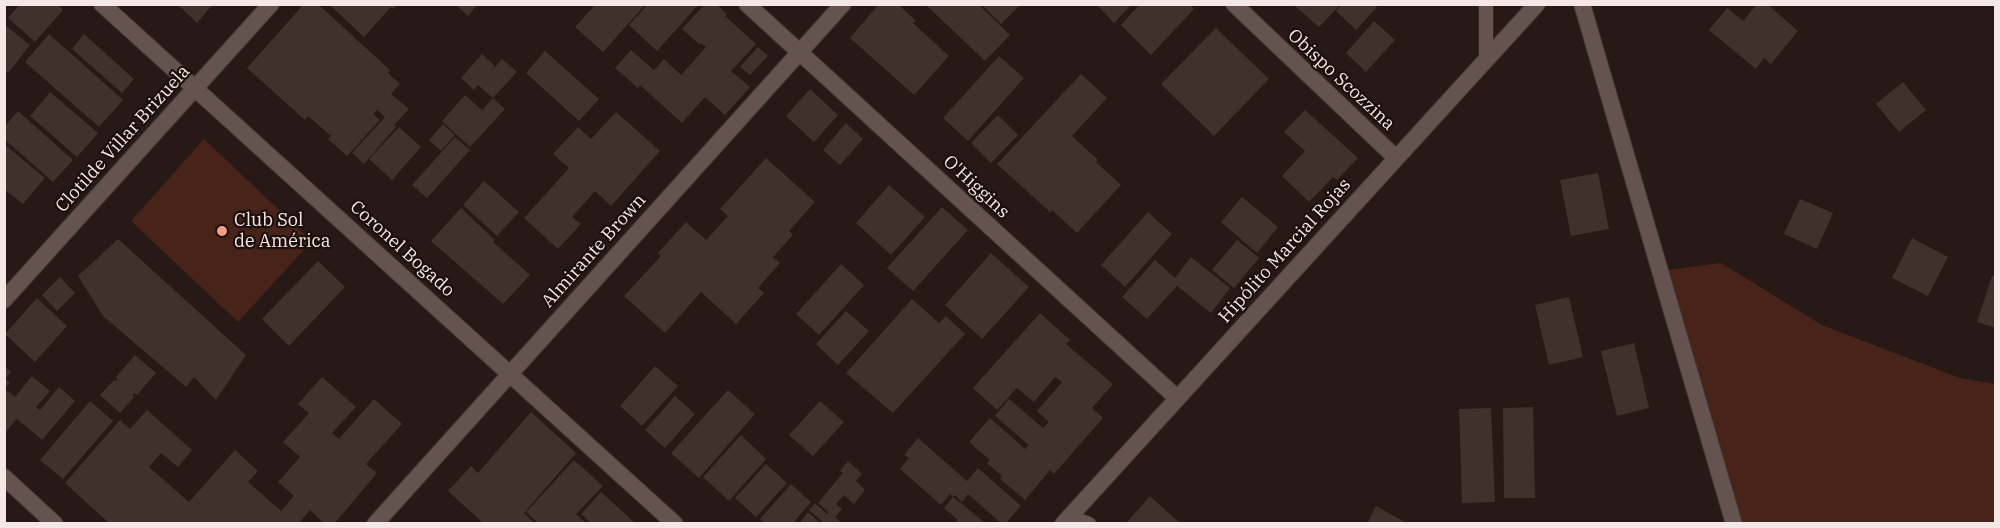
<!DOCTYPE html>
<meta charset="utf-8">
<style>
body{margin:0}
#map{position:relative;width:2000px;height:528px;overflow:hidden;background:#271915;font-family:"IBM Plex Serif",serif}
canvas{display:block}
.frame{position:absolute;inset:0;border:6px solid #f3e8e5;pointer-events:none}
</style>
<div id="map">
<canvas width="2000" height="528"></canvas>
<div class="frame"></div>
</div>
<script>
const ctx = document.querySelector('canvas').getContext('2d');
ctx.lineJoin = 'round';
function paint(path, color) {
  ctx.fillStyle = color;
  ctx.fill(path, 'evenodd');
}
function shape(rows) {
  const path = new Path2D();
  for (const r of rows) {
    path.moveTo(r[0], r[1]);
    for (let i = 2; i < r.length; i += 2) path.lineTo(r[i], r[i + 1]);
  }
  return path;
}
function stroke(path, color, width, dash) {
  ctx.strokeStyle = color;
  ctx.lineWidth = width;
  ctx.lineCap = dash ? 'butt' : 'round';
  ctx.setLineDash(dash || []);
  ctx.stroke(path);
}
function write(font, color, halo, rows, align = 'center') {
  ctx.font = font + ' "IBM Plex Serif",serif';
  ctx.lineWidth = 4.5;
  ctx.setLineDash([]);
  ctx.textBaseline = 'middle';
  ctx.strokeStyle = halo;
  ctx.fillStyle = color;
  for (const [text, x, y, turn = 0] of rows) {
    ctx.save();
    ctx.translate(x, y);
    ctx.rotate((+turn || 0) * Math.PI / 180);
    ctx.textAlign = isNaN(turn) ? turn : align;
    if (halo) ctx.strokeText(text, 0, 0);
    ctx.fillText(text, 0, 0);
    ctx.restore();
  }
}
const green = shape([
 [204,139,312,241,238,322,131,221],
 [1721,263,1822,325,1960,378,1995,384,1995,523,1734,523,1660,271]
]);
const building = shape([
 [20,4,57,4,63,10,35,42,8,18],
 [177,4,213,4,197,23],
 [304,4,318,4,390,70,388,73,400,84,391,94,409,109,394,125,396,127,364,164,352,153,385,117,377,110,373,114,380,120,347,156,328,139,331,136,308,116,305,120,247,68],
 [329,4,397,4,393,9,391,7,364,37],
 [455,4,478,4,468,16],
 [596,4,646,4,603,52,575,27],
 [648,4,699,4,657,51,629,25],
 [705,4,716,4,727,14,725,16,756,44,731,71,750,87,725,115,705,97,682,123,640,85,638,88,615,68,631,50,654,70,664,59,681,75,706,47,701,43,700,45,682,29],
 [879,4,898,4,916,21,913,23,949,56,914,95,850,38],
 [925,4,978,4,1010,35,985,61],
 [981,4,1018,4,1019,6,1001,24],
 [1096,4,1132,4,1114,23],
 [1140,4,1190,4,1194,9,1151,55,1121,25],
 [1342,4,1374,4,1377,7,1356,30,1336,11],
 [1757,4,1767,4,1798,31,1771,64,1764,58,1756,69,1709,30,1727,8,1743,21],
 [1294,5,1340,5,1319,27],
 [1374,21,1395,40,1366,72,1346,53],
 [4,24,30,45,8,73,4,70],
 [1216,28,1269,79,1214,136,1161,84],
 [49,34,123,100,99,127,25,62],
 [84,34,134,79,122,93,72,49],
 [758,47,768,56,750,75,740,67],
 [545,51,599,99,579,121,526,73],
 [482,54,495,66,488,75,502,59,517,72,493,98,478,85,474,90,461,78],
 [999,56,1024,78,968,141,943,118],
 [1081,74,1107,98,1072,136,1098,160,1096,162,1121,185,1077,233,1052,210,1050,212,997,164],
 [1903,82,1926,110,1899,132,1876,104],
 [810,89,838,115,814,142,786,116],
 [50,92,98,133,77,157,30,116],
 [465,95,482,110,493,98,505,109,470,147,442,121],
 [1305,110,1358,158,1337,180,1333,177,1309,202,1282,176,1305,151,1284,132],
 [18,111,73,160,53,182,4,139,4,127],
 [616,112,660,151,611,206,595,191,572,217,581,224,558,249,524,218,569,168,553,154,578,127,591,139],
 [998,115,1018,135,991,163,971,143],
 [846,123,863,139,840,165,823,150],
 [443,124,455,135,441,151,429,140],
 [399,127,421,147,392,180,369,159],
 [455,137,470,150,427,198,412,185],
 [4,144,45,178,23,204,4,189],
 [766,158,815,202,789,231,793,235,773,257,780,263,758,288,764,293,736,324,701,292,665,333,624,296,661,256,658,253,686,222,706,240,728,216,720,209],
 [1598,173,1609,229,1571,236,1560,180],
 [484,181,519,212,497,236,463,205],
 [889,185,925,217,891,255,856,223],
 [1242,197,1278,227,1257,253,1221,222],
 [1800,199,1833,213,1817,249,1784,234],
 [942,207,968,230,913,291,887,268],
 [461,208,495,240,493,242,530,275,503,304,431,241],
 [1148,212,1172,234,1125,287,1101,265],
 [1912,238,1948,257,1928,296,1892,278],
 [118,239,246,355,216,400,194,377,186,387,103,316,78,276],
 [1237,240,1259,258,1234,288,1212,270],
 [991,253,1029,287,982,339,945,305],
 [1191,257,1230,288,1211,313,1177,286,1147,319,1122,297,1155,260,1175,278],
 [318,261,345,287,289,346,262,319],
 [841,264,864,285,819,335,796,314],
 [1992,276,1996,277,1996,328,1977,322],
 [60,277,75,293,57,311,42,295],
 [1569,297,1583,357,1549,365,1535,305],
 [37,298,67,326,35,362,5,334],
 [912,299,939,323,946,316,965,334,893,413,846,373],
 [846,311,869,331,838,365,816,344],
 [1040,313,1070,340,1066,344,1113,384,1092,408,1103,418,1054,474,1050,470,1025,500,1000,479,1002,476,987,463,990,460,969,442,990,418,1025,449,1029,445,995,416,1009,399,1043,428,1049,422,1037,411,1062,382,1055,377,1034,402,1017,388,997,410,973,388],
 [1634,343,1649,408,1617,416,1601,351],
 [135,355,156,373,137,395,134,393,132,395,134,397,120,413,100,395,114,380,116,381,118,379,116,377],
 [4,366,11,372,5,379,10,383,4,389],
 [655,366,678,386,642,426,620,406],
 [32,376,50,391,36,407,40,410,59,387,75,401,42,440,17,419,4,434,4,394,7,391,15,397],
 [322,377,356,407,332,433,339,439,374,399,402,424,366,464,377,473,334,524,325,524,310,510,298,524,110,524,65,483,120,420,130,429,147,410,192,450,178,467,161,453,149,467,189,502,235,450,258,471,248,482,281,511,294,496,278,482,300,457,283,442,309,413,298,404],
 [728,390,755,414,699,478,671,453],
 [675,396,695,414,665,448,645,430],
 [90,401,113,421,63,479,40,460],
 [820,401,844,422,813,456,789,435],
 [1533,407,1535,498,1504,498,1503,408],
 [1491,408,1495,502,1462,503,1459,409],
 [531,412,576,453,524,513,535,524,484,524,448,491,471,466,478,473],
 [741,435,766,459,729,501,703,477],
 [918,438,967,481,978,468,1021,506,1005,524,1002,524,968,494,962,502,955,495,953,497,950,494,941,505,900,469,909,458,904,455],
 [574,460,603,486,576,514,587,524,539,524,526,512],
 [848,461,862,474,856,481,865,490,854,504,844,495,836,504,842,509,835,517,842,524,799,524,808,512,820,523,822,521,809,510,815,503,827,514,829,513,818,503,843,473,840,471],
 [766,464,787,483,756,517,735,498],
 [791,484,811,502,792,524,765,524,760,519],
 [601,492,622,511,636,524,592,524,581,514],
 [1150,496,1162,507,1181,524,1127,522],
 [953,497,967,508,986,524,954,524,958,520,944,508],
 [1376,506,1403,521,1401,524,1367,524]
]);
const service = shape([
 [1486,60,1486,4],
 [1069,516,1089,524]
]);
const minor = shape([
 [102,4,675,524],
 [747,4,1177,398],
 [1234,4,1396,158],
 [1582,4,1734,524],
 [4,300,271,4],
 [4,477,55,524],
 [375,524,843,4],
 [1063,524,1537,4]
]);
const markers = [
 [222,231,6,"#f39f86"]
];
const streetNames = [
 ["Obispo Scozzina",1341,80,43],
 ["Clotilde Villar Brizuela",123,139,-48],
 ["O'Higgins",976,187,43],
 ["Coronel Bogado",402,249,42],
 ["Almirante Brown",594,251,-48],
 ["Hipólito Marcial Rojas",1285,251,-48]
];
const poiNames = [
 ["Club Sol",234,221],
 ["de América",234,242]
];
paint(green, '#472319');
paint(building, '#40312c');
stroke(service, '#413735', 15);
stroke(minor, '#413735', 18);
stroke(service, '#64534e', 14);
stroke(minor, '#64534e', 16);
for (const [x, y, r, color] of markers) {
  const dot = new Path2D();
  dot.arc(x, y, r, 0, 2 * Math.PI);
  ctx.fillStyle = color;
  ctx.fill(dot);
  stroke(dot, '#1d100c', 2);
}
write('18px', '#f3e8e5', '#1d100c', streetNames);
write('18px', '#f3e8e5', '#1d100c', poiNames, 'left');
</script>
